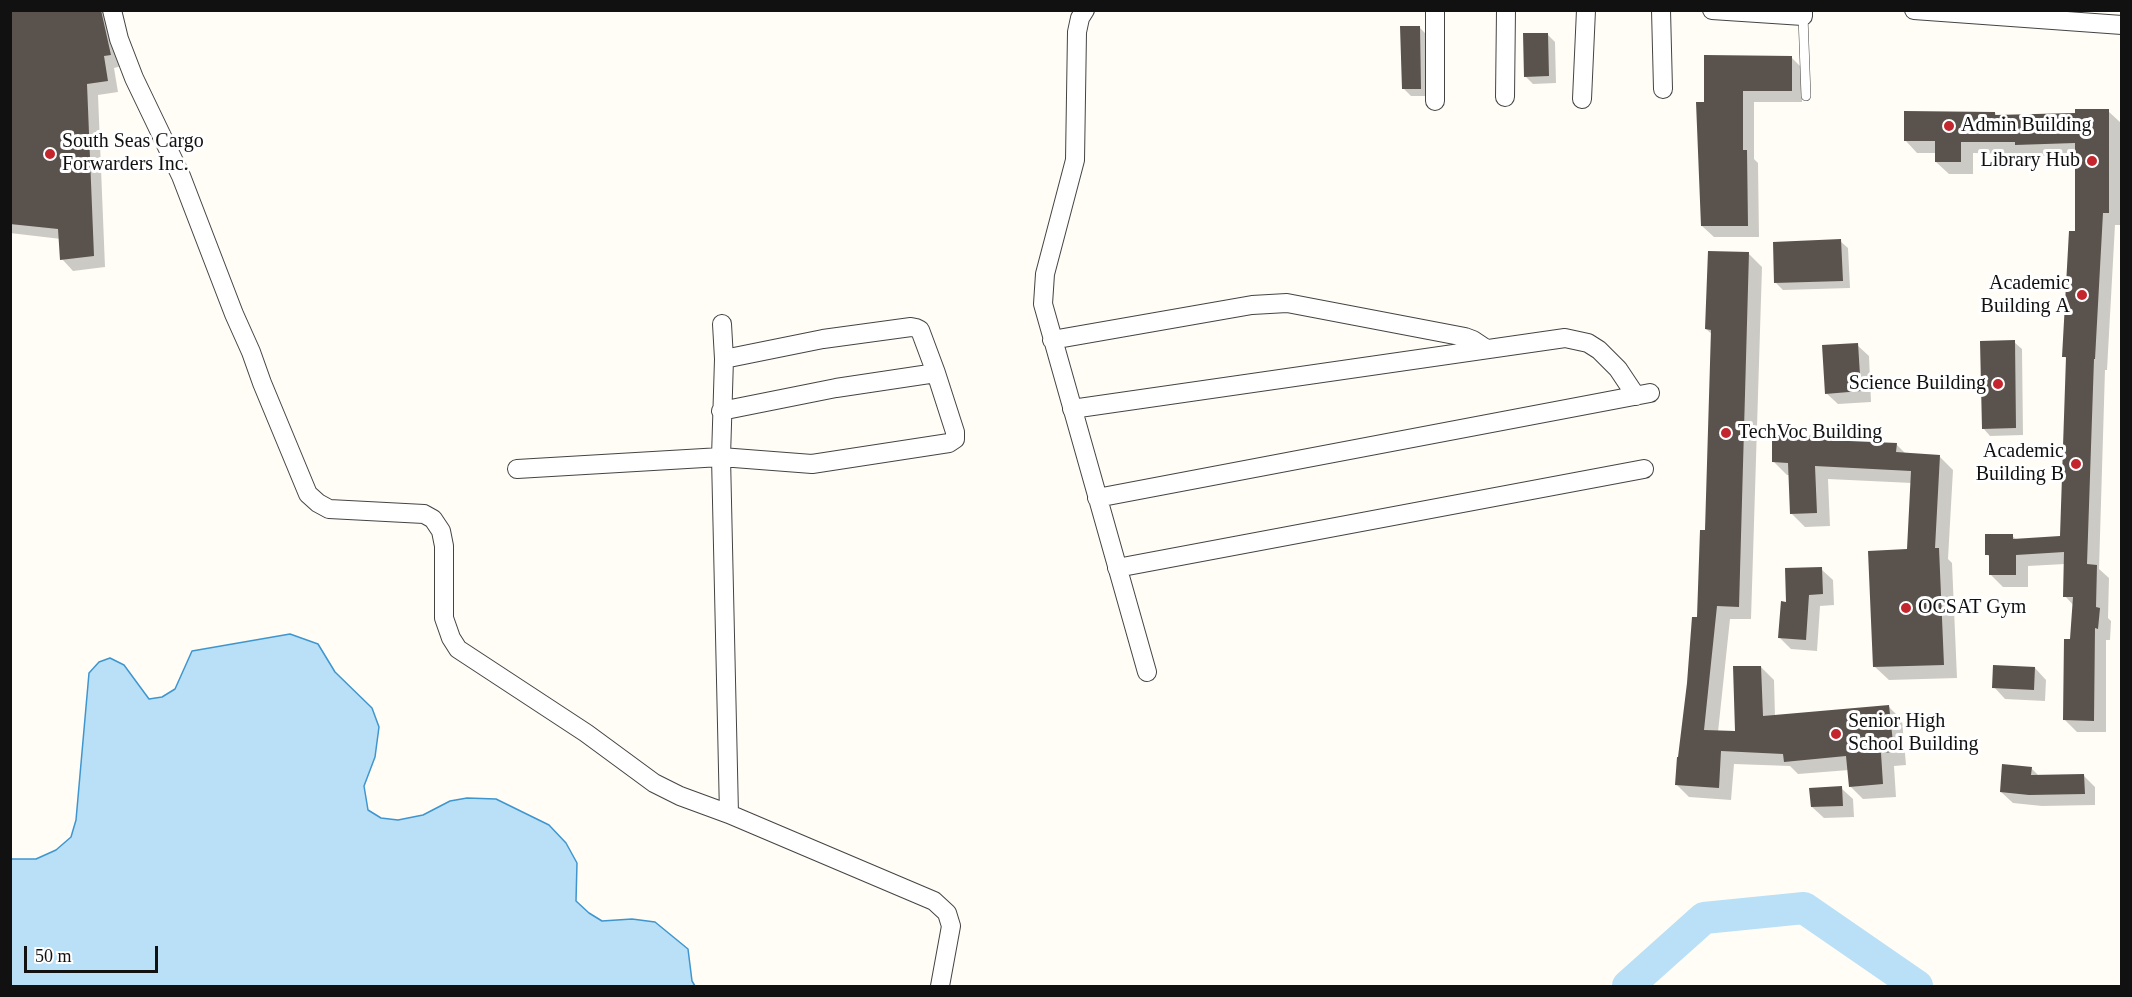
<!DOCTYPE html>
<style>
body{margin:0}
#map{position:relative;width:2132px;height:997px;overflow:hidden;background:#fffdf5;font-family:Georgia,serif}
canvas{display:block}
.frame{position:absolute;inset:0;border:12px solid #111;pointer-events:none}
.scale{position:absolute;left:24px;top:946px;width:134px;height:27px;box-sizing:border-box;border:3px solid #111;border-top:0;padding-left:8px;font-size:18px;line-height:21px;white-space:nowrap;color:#111;-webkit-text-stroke:4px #fff;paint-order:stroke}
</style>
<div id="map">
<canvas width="2132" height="997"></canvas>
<div class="frame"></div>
<div class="scale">50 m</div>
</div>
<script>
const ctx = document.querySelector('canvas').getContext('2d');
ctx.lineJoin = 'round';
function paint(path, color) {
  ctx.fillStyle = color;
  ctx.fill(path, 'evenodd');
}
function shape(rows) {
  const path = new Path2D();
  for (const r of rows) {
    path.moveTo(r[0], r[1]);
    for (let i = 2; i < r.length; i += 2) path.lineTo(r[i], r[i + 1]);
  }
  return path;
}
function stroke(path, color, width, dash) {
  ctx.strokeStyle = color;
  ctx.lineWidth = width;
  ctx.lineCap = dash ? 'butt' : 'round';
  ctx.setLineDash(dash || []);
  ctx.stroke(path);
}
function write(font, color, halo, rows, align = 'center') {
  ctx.font = font + ' Georgia,serif';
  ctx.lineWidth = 6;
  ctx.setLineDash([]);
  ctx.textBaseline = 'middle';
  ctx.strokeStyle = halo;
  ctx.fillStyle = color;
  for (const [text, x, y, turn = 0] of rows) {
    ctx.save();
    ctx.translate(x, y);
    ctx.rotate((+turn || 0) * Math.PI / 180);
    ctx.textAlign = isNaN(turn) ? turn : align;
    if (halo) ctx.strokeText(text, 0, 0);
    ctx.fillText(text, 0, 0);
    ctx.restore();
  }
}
const water = shape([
 [290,634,318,644,335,672,372,708,379,727,375,757,364,786,368,810,381,818,398,820,423,815,450,801,467,798,496,799,549,825,566,843,577,863,576,901,589,913,602,921,632,919,655,922,688,949,692,981,695,986,11,986,11,859,36,859,56,850,71,837,76,820,89,673,99,662,110,658,124,665,149,699,162,697,175,689,192,651,290,634]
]);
const shadow = shape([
 [10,10,110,10,122,66,114,68,118,92,98,95,105,267,73,271,62,259,61,239,10,233],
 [1419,27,1427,35,1428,96,1411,96,1403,88],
 [1547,34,1555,42,1556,83,1533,84,1525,76],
 [1791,57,1803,69,1802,102,1754,102,1754,159,1758,163,1759,237,1714,237,1702,226,1706,103],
 [2108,111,2121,123,2121,225,2115,225,2107,370,2105,370,2099,569,2109,578,2108,618,2111,621,2110,640,2106,640,2106,732,2077,732,2064,719,2074,606,2065,596,2065,564,2028,566,2028,587,2003,587,1991,575,1991,559,1987,554,2012,536,2017,540,2062,538,2068,360,2064,356,2077,233,2076,155,2029,156,2026,154,1973,153,1973,174,1949,174,1936,162,1936,153,1917,153,1905,140,1995,113,1998,117,2076,114],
 [1840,241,1848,248,1850,288,1783,290,1776,283],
 [1749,254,1762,267,1751,619,1730,619,1718,732,1737,732,1761,667,1774,680,1775,717,1889,707,1902,720,1906,765,1894,766,1896,797,1863,799,1850,786,1849,770,1798,774,1790,766,1734,764,1731,800,1689,797,1676,784,1699,619,1706,532,1713,335,1706,329],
 [2014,342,2022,349,2023,435,1990,436,1983,428],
 [1857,345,1869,356,1871,402,1838,404,1826,393],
 [1825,438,1828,441,1896,444,1906,454,1939,456,1953,470,1948,559,1952,563,1957,678,1889,680,1875,667,1908,551,1912,483,1828,479,1830,526,1805,527,1791,513,1790,475,1787,475,1773,461],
 [1821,569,1833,580,1834,605,1820,606,1817,651,1791,649,1780,638,1788,603],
 [2035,668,2046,680,2045,701,2005,699,1994,687],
 [2031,768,2039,776,2084,776,2095,787,2095,805,2042,806,2013,803,2001,792],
 [1841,788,1853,799,1854,817,1824,818,1812,807]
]);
const river = shape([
 [1628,986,1704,918,1804,908,1917,986]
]);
const building = shape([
 [10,10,101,10,111,55,104,56,108,81,87,84,94,256,60,260,58,229,10,224],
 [1400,26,1420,26,1421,89,1402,89],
 [1523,33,1548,33,1549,76,1524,77],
 [1704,55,1792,56,1792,91,1743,91,1743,150,1747,150,1748,226,1701,226,1696,102,1704,102],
 [2075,109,2109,109,2109,213,2103,213,2095,359,2094,359,2087,564,2097,565,2096,607,2100,608,2098,629,2095,628,2094,721,2063,720,2064,639,2070,639,2073,597,2063,597,2064,552,2016,555,2016,575,1989,575,1989,555,1985,555,1985,534,2013,534,2013,539,2060,536,2066,357,2062,357,2069,231,2075,231,2075,143,2015,145,2015,142,1961,142,1961,162,1935,162,1935,141,1904,141,1904,111,1995,112,1995,115,2075,113],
 [1841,239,1843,281,1774,283,1773,242],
 [1708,251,1749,252,1739,607,1717,606,1704,730,1735,731,1733,666,1761,666,1763,716,1889,705,1894,752,1881,753,1883,784,1849,787,1846,756,1784,762,1783,754,1721,751,1719,788,1675,785,1677,757,1678,757,1687,683,1692,617,1697,617,1700,530,1705,530,1711,330,1705,329],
 [2015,340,2016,428,1982,429,1980,341],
 [1858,343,1861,391,1825,394,1822,345],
 [1772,435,1825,436,1825,440,1897,443,1896,452,1940,455,1935,548,1939,548,1944,665,1873,667,1868,551,1907,549,1911,471,1815,466,1817,513,1790,514,1788,463,1772,462],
 [1822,567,1823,594,1809,595,1806,640,1778,638,1781,601,1786,602,1785,568],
 [1993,665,2035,667,2034,690,1992,688],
 [2002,764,2032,767,2031,775,2084,774,2085,794,2029,795,2000,792],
 [1842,786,1843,806,1811,807,1809,788]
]);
const lane = shape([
 [1803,16,1806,96]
]);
const street = shape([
 [112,10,119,39,134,78,181,176,234,314,251,352,262,383,308,494,318,503,329,509,424,514,433,519,441,531,444,546,444,618,451,638,458,649,586,733,654,783,680,796,729,814,934,901,947,913,951,926,940,986],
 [1085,10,1080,18,1077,32,1075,160,1045,274,1043,304,1147,672],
 [1661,10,1663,89],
 [1712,10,1803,16,1803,10],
 [1914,10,2122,25],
 [1505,97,1506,10],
 [1582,99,1586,10],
 [1435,101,1435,10],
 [722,324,724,359,721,457,729,814],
 [1052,340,1252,305,1287,303,1465,337,1473,340,1485,348],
 [1072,409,1565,338,1588,343,1599,350,1618,369,1636,396],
 [721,411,836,388,936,373],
 [517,469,721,457,812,464,949,443,955,439,955,432,936,373,920,330,916,328,911,327,823,339,724,359],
 [1097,498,1650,393],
 [1117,568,1644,469]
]);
const markers = [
 [1949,126,6,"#c4262e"],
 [50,154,6,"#c4262e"],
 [2092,161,6,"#c4262e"],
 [2082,295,6,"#c4262e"],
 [1998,384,6,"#c4262e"],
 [1726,433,6,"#c4262e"],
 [2076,464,6,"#c4262e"],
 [1906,608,6,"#c4262e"],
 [1836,734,6,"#c4262e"]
];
const poiNames = [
 ["Admin Building",1961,126],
 ["South Seas Cargo",62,142],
 ["Forwarders Inc.",62,165],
 ["Library Hub",2080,161,"right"],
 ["Academic",2070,284,"right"],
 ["Building A",2070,307,"right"],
 ["Science Building",1986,384,"right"],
 ["TechVoc Building",1738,433],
 ["Academic",2064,452,"right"],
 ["Building B",2064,475,"right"],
 ["OCSAT Gym",1918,608],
 ["Senior High",1848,722],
 ["School Building",1848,745]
];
paint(water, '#b9e0f7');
stroke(water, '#3f96cf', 1.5);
paint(shadow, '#0003');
stroke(river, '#b9e0f7', 32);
paint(building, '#5a524d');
stroke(lane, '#444', 10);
stroke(street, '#444', 20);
stroke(lane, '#fff', 9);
stroke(street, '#fff', 18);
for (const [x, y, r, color] of markers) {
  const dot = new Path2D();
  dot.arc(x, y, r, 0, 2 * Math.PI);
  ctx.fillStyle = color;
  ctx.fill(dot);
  stroke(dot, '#fff', 2);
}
write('20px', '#111', '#fff', poiNames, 'left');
</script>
